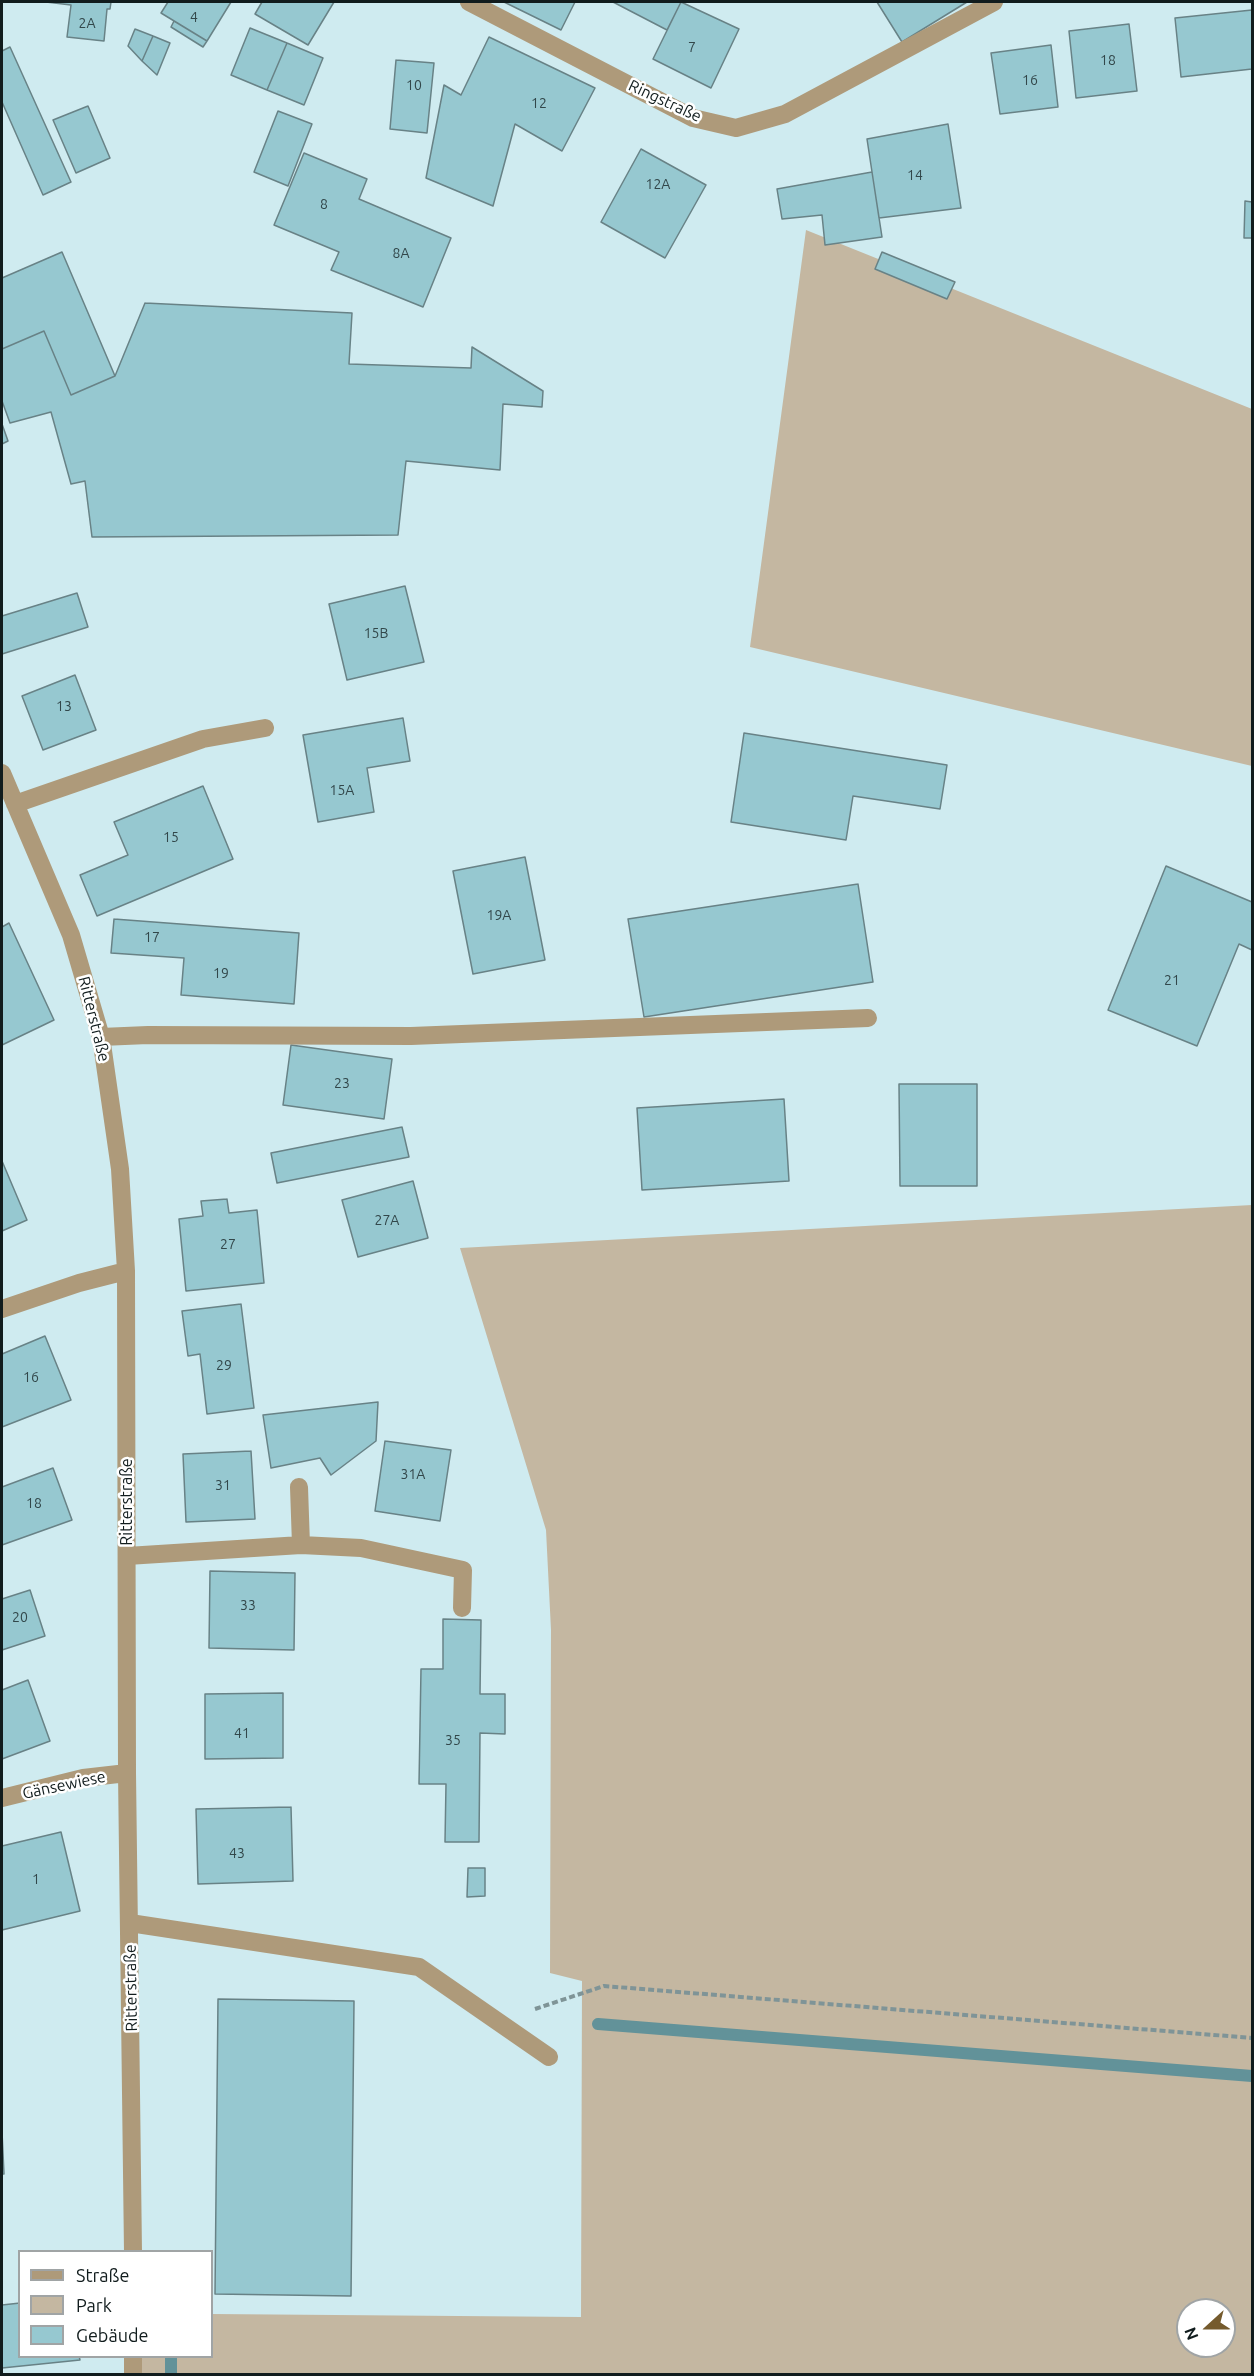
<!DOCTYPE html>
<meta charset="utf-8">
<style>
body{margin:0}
#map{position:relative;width:1254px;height:2376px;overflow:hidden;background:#cfebf0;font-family:Ubuntu,sans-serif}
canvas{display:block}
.frame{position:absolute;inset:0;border:3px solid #111c1d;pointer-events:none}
.legend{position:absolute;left:18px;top:2250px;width:195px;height:108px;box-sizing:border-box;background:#fff;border:2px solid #a0a4a5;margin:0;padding:8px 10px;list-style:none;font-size:18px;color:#111c1d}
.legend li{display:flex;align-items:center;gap:12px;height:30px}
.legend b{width:30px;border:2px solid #a0a4a5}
.north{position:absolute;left:1176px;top:2298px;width:60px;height:60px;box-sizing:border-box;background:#fff;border:2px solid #a0a4a5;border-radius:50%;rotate:249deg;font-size:16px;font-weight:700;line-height:24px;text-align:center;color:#111c1d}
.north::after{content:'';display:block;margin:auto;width:21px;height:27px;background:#755b2d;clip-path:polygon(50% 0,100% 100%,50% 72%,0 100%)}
</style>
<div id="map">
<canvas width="1254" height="2376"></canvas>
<div class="frame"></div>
<ul class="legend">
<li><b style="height:8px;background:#ae9a7a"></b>Straße</li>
<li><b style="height:16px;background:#c4b7a1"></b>Park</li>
<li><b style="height:16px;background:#96c8d0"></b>Gebäude</li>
</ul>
<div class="north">N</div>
</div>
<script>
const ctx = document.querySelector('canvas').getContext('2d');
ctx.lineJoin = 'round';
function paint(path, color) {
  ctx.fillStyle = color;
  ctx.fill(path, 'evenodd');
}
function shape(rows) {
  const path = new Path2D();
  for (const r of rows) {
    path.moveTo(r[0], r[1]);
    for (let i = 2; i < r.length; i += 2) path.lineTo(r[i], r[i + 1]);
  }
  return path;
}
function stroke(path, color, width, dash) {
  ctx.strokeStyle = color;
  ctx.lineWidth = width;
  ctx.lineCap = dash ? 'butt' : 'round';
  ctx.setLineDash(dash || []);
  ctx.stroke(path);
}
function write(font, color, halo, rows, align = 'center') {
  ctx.font = font + ' Ubuntu,sans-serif';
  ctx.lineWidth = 5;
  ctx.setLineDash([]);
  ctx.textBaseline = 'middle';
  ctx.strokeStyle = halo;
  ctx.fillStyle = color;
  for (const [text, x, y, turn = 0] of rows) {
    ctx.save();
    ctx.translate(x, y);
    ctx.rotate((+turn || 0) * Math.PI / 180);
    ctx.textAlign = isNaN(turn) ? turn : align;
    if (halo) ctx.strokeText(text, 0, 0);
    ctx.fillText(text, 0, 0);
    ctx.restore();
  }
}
const green = shape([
 [806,230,1252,409,1252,766,750,647],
 [1252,1205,1252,2374,133,2374,133,2357,212,2356,212,2314,581,2317,582,1981,550,1973,551,1630,546,1530,460,1248],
 [1188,2310,1224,2310,1224,2346,1188,2346]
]);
const stream = shape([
 [598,2024,1252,2076],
 [171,2374,171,2356]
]);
const building = shape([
 [46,2,111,2,110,9,107,9,104,41,67,37,71,5,46,2],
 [168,2,231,2,207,41,161,13,168,2],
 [262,2,334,2,308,45,255,14,262,2],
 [504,2,575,2,561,30,504,2],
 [613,2,681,2,667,30,613,2],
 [681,2,739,29,711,88,653,59,681,2],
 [877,2,967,2,902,42,877,2],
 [1252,10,1252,69,1181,77,1175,18,1252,10],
 [174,21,207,41,203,47,171,27,174,21],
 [1129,24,1137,91,1076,98,1069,31,1129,24],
 [250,28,287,43,267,90,231,75,250,28],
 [135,29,153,36,142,61,128,46,135,29],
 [153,36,170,43,157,75,142,61,153,36],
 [489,37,595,88,562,151,515,124,493,206,426,178,444,85,461,95,489,37],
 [287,43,323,58,304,105,267,90,287,43],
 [1051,45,1058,107,1000,114,991,53,1051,45],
 [10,47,71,182,43,195,2,102,2,51,10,47],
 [396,60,434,63,427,133,390,129,396,60],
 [88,106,110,158,76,173,53,120,88,106],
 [278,111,312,124,288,186,254,172,278,111],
 [948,124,961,208,879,218,867,139,948,124],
 [641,149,706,185,665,258,601,222,641,149],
 [304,153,367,179,359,199,451,238,423,307,331,270,339,252,274,225,304,153],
 [872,172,882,237,825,245,822,215,782,219,777,189,872,172],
 [1245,201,1252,202,1252,238,1244,238,1245,201],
 [62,252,115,376,71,395,44,331,2,349,2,278,62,252],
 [882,252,955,282,947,299,875,269,882,252],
 [145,303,352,313,349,364,471,368,472,347,543,391,542,407,503,404,500,470,406,461,398,535,92,537,85,481,71,484,51,412,10,423,2,401,2,349,44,331,71,395,115,376,145,303],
 [2,424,8,441,2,444,2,424],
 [405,586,424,662,347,680,329,604,405,586],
 [77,593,88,627,2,654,2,616,77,593],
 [75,675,96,730,43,750,22,696,75,675],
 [403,718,410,761,367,768,374,812,318,822,303,735,403,718],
 [744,733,947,765,940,809,853,796,846,840,731,822,744,733],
 [203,786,233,859,97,916,80,875,128,855,114,822,203,786],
 [525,857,545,960,473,974,453,871,525,857],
 [1166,866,1252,902,1252,950,1239,944,1197,1046,1108,1010,1166,866],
 [858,884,873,982,644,1017,628,919,858,884],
 [114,919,299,933,294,1004,181,995,184,958,111,953,114,919],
 [9,923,54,1020,2,1045,2,927,9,923],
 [291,1045,392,1059,384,1119,283,1105,291,1045],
 [899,1084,977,1084,977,1186,900,1186,899,1084],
 [784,1099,789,1181,642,1190,637,1108,784,1099],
 [402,1127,409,1157,277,1183,271,1153,402,1127],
 [2,1161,27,1220,2,1231,2,1161],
 [413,1181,428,1238,358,1257,342,1200,413,1181],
 [227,1199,229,1213,257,1210,264,1283,186,1291,179,1219,203,1216,201,1201,227,1199],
 [241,1304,254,1408,207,1414,200,1354,188,1356,182,1311,241,1304],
 [45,1336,71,1400,2,1427,2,1354,45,1336],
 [378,1402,376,1441,331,1475,320,1458,271,1468,263,1415,378,1402],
 [385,1441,451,1450,440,1521,375,1511,385,1441],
 [251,1451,255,1519,186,1522,183,1454,251,1451],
 [53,1468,72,1520,2,1545,2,1487,53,1468],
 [210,1571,295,1573,294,1650,209,1648,210,1571],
 [30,1590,45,1636,2,1650,2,1599,30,1590],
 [443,1619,481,1620,480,1694,505,1694,505,1734,480,1733,479,1842,445,1842,446,1784,419,1784,421,1669,443,1669,443,1619],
 [28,1680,50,1741,2,1759,2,1690,28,1680],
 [283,1693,283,1758,205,1759,205,1694,283,1693],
 [291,1807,293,1881,198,1884,196,1809,291,1807],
 [61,1832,80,1911,2,1930,2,1846,61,1832],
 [468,1868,485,1868,485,1896,467,1897,468,1868],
 [218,1999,354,2001,351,2296,215,2294,218,1999],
 [2,2132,4,2174,2,2174,2,2132],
 [20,2303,20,2356,79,2356,80,2360,2,2368,2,2305,20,2303]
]);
const path = shape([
 [535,2009,604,1986,1252,2038]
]);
const minor = shape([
 [469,2,693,118,736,128,785,114,994,2],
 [2,773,71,935,101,1037,120,1169,126,1271,127,1773,133,2252],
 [15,804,203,739,265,728],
 [101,1037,148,1035,411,1036,868,1018],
 [2,1309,79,1283,126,1271],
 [299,1487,301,1545],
 [127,1556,301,1545,361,1548,463,1570,462,1608],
 [2,1798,83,1778,127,1773],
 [130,1923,419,1967,549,2057],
 [133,2374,133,2356]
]);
const numberNames = [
 ["4",194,17],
 ["2A",87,23],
 ["7",692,47],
 ["18",1108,60],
 ["16",1030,80],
 ["10",414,85],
 ["12",539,103],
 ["14",915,175],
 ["12A",658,184],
 ["8",324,204],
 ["8A",401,253],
 ["15B",376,633],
 ["13",64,706],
 ["15A",342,790],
 ["15",171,837],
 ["19A",499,915],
 ["17",152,937],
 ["19",221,973],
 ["21",1172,980],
 ["23",342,1083],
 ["27A",387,1220],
 ["27",228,1244],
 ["29",224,1365],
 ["16",31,1377],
 ["31A",413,1474],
 ["31",223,1485],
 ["18",34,1503],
 ["33",248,1605],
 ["20",20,1617],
 ["41",242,1733],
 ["35",453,1740],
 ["43",237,1853],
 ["1",36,1879]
];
const streetNames = [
 ["Ringstraße",665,101,25],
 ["Ritterstraße",94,1019,76],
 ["Ritterstraße",127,1502,-90],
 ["Gänsewiese",64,1785,-12],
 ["Ritterstraße",131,1988,-91]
];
paint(green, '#c4b7a1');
stroke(stream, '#629299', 12);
paint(building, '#96c8d0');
stroke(building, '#688286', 1.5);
stroke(path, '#7f9497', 4, [6, 3]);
stroke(minor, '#ae9a7a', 18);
write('14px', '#32474a', null, numberNames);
write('16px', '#111c1d', '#fff', streetNames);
</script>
